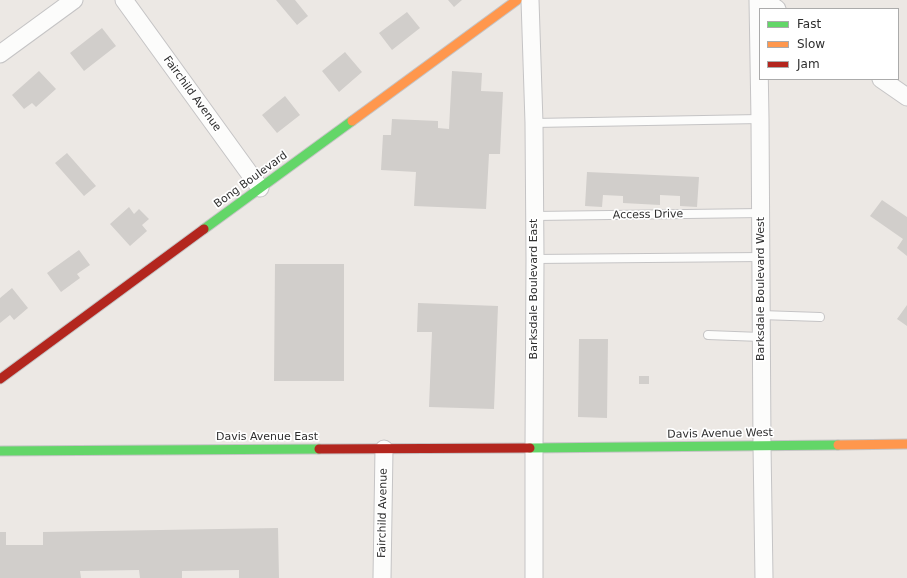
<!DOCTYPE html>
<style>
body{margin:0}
#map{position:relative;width:907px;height:578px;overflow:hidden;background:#ece8e4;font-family:"DejaVu Sans",sans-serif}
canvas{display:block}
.legend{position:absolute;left:759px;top:8px;width:140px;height:72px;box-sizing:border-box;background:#fff;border:1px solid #ababab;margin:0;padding:5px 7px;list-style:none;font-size:12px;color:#2e2e2e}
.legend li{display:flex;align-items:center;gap:8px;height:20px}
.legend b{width:20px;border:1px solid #ababab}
</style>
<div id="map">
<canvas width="907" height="578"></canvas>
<ul class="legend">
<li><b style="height:5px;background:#63d668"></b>Fast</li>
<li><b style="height:5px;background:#ff974d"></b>Slow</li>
<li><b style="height:5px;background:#b3261e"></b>Jam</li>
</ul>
</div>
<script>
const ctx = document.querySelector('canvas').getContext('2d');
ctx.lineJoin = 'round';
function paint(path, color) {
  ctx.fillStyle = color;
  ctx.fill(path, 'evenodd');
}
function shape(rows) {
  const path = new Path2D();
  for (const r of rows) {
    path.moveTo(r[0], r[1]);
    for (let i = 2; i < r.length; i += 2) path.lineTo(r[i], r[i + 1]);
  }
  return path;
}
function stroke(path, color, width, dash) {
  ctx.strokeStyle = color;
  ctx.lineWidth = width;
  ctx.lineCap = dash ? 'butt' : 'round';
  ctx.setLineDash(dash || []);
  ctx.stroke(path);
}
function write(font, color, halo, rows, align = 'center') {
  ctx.font = font + ' "DejaVu Sans",sans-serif';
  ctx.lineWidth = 3.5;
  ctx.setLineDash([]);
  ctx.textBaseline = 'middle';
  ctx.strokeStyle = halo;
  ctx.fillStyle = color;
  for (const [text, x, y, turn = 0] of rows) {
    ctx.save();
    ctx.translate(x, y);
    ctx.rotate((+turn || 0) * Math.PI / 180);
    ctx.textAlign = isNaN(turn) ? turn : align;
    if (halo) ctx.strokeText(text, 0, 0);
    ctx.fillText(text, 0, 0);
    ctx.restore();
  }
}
const building = shape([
 [276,0,295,0,308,16,297,25],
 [448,0,462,0,454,7],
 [407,12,420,28,392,50,379,33],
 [102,28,116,46,84,71,70,53],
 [345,52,362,72,339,92,322,71],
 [39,71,56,89,36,107,32,103,24,109,12,95],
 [452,71,482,73,481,91,503,92,500,154,489,154,486,209,414,206,416,172,381,170,383,135,391,135,392,119,438,121,438,128,449,129],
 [285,96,300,115,277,133,262,115],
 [67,153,96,186,84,196,55,163],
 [587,172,699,177,697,207,680,206,680,196,660,195,660,205,623,203,623,196,603,195,602,207,585,206],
 [882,200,907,217,907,256,897,248,903,239,870,216],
 [129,207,134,214,139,209,149,219,142,225,147,231,130,246,110,224],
 [79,250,90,265,77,274,80,278,61,292,47,273],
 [275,264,344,264,344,381,274,381],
 [12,288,28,308,14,320,10,315,0,323,0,298],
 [418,303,498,306,494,409,429,407,432,332,417,332],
 [907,305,907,326,897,319],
 [579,339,608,339,607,418,578,417],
 [639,376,649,376,649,384,639,384],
 [278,528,279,578,239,578,239,570,182,571,182,578,140,578,139,570,80,571,81,578,0,578,0,532,6,532,6,545,43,545,43,532]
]);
const lane = shape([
 [534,123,760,119],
 [535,216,761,213],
 [535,259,761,257],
 [761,315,820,317],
 [708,335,761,337]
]);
const street = shape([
 [124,0,260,188],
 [530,0,534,123,535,259,534,448,534,578],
 [758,0,760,119,762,445,764,578],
 [764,0,777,9],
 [0,54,74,0],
 [881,79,907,97],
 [382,578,384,449]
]);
const fast = shape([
 [204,229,352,121],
 [530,448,838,445],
 [0,451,319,449]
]);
const slow = shape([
 [352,121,517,0],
 [838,445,907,444]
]);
const jam = shape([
 [0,379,204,229],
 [319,449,530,448]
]);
const streetNames = [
 ["Fairchild Avenue",192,94,54],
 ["Bong Boulevard",251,180,-36],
 ["Access Drive",648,215,-1],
 ["Barksdale Boulevard East",534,289,-90],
 ["Barksdale Boulevard West",761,289,-90],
 ["Davis Avenue West",720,434,-1],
 ["Davis Avenue East",267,437],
 ["Fairchild Avenue",383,513,-89]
];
paint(building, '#d1cecb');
stroke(lane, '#c5c4c5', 10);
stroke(street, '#c5c4c5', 19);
stroke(fast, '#c5c4c5', 11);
stroke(slow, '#c5c4c5', 11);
stroke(jam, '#c5c4c5', 11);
stroke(lane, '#fcfcfb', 8);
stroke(street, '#fcfcfb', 17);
stroke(fast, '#63d668', 9);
stroke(slow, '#ff974d', 9);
stroke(jam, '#b3261e', 9);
write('11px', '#2e2e2e', '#fff', streetNames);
</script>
